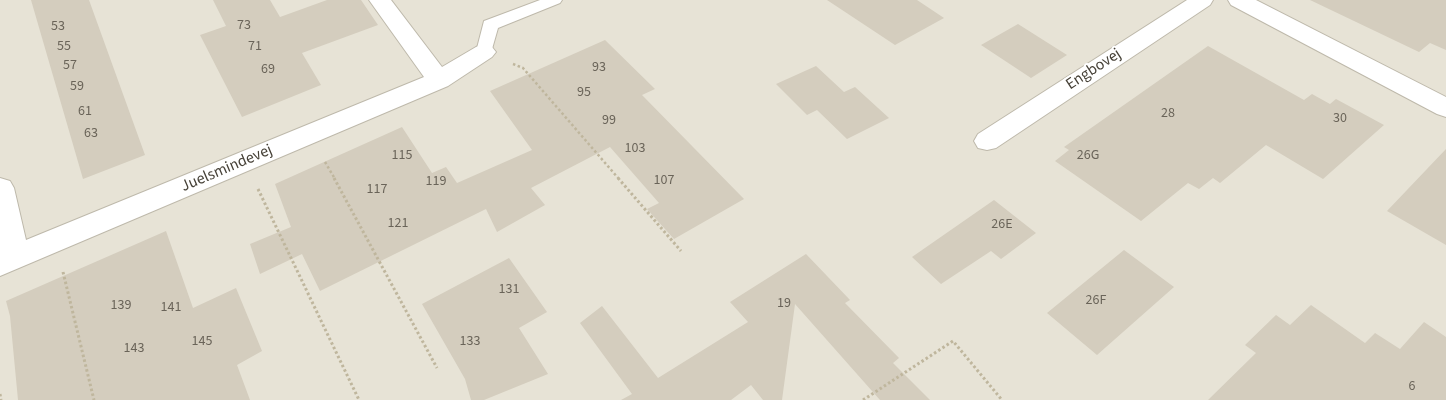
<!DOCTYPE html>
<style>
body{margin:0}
canvas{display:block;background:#f3f1e8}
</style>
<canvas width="1446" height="400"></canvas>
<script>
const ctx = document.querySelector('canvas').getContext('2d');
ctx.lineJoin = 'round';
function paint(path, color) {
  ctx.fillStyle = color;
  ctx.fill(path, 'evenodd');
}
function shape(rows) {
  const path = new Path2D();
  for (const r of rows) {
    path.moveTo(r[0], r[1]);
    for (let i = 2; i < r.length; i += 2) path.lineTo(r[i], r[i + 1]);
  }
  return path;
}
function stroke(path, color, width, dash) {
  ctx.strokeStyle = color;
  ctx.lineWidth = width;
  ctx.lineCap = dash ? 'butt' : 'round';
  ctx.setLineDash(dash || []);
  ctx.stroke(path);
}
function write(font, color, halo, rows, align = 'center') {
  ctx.font = font + ' "Source Sans 3",sans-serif';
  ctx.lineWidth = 4;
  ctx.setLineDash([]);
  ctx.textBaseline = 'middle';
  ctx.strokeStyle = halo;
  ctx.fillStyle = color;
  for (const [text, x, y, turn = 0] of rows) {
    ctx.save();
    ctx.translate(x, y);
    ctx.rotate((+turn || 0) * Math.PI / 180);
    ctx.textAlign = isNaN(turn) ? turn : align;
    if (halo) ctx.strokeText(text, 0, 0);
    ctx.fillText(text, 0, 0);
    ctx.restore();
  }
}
const residential = shape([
 [0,0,1446,0,1446,400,0,400]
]);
const building = shape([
 [31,0,89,0,145,155,83,179],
 [213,0,270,0,280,17,327,0,361,0,378,25,302,53,321,85,242,117,200,35,226,26],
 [827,0,917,0,944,18,895,45],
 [1310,0,1446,0,1446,50,1430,43,1419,52],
 [1018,24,1067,55,1031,78,981,45],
 [605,40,655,89,642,95,744,199,674,239,647,209,659,203,610,147,531,188,545,205,497,232,486,209,320,291,302,254,260,274,250,244,291,227,275,184,402,127,432,173,446,167,457,183,532,150,490,91],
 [1208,46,1304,100,1312,94,1330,104,1336,99,1384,125,1323,179,1266,145,1220,183,1213,178,1199,189,1188,183,1141,221,1055,161,1069,150,1064,147],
 [816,66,844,92,855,87,889,118,847,139,817,110,807,115,776,84],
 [1446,149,1446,245,1387,211],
 [994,200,1036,233,1001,259,991,251,941,284,912,257],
 [166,231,193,308,236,288,262,351,237,365,250,400,18,400,10,316,6,301],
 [1124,250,1174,287,1097,355,1047,313],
 [806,254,850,300,845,303,899,358,893,363,930,400,880,400,795,304,782,400,763,400,751,385,731,400,621,400,632,394,580,323,602,306,658,378,748,322,730,302],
 [509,258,547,312,519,328,548,374,484,400,471,400,465,379,422,304],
 [1311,305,1365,343,1375,333,1400,349,1424,322,1446,337,1446,400,1208,400,1256,353,1245,345,1276,315,1290,325]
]);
const pathFar1 = shape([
 [513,64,523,68,619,179],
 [325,162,335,179]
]);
const path = shape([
 [334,178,437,368],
 [618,178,681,251],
 [258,189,359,400],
 [63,272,94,400],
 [0,394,1,400],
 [863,400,953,341,1002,400]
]);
const lane = shape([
 [540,0,562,0,560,3,498,28,490,56,484,57,478,56,476,52,484,21,540,0]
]);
const street = shape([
 [369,0,391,0,442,67,476,47,484,44,492,47,496,52,492,57,448,86,0,276,0,178,10,181,14,188,26,240,424,77,369,0],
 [1187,0,1213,0,1210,5,996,148,987,150,978,148,974,141,978,134,1187,0],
 [1228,0,1256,0,1446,97,1446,117,1437,114,1231,5,1228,0]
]);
const numberNames = [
 ["73",244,26],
 ["53",58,27],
 ["55",64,47],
 ["71",255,47],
 ["57",70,66],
 ["93",599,68],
 ["69",268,70],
 ["59",77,87],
 ["95",584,93],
 ["61",85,112],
 ["28",1168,114],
 ["30",1340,119],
 ["99",609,121],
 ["63",91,134],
 ["103",635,149],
 ["115",402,156],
 ["26G",1088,156],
 ["107",664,181],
 ["119",436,182],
 ["117",377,190],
 ["121",398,224],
 ["26E",1002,225],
 ["131",509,290],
 ["26F",1096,301],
 ["19",784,304],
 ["139",121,306],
 ["141",171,308],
 ["145",202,342],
 ["133",470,342],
 ["143",134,349],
 ["6",1412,387]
];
const streetNames = [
 ["Engbovej",1094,70,-33],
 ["Juelsmindevej",227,169,-23]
];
paint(residential, '#e7e3d6');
paint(building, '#d4cdbe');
stroke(lane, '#beb9ab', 2);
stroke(street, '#beb9ab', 2);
stroke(pathFar1, '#bfb69d', 2.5, [2.5, 2.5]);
stroke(path, '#bfb69d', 3, [2.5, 2.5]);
paint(lane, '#fff');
paint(street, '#fff');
write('14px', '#6a6459', null, numberNames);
write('16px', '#464137', '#fff', streetNames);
</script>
